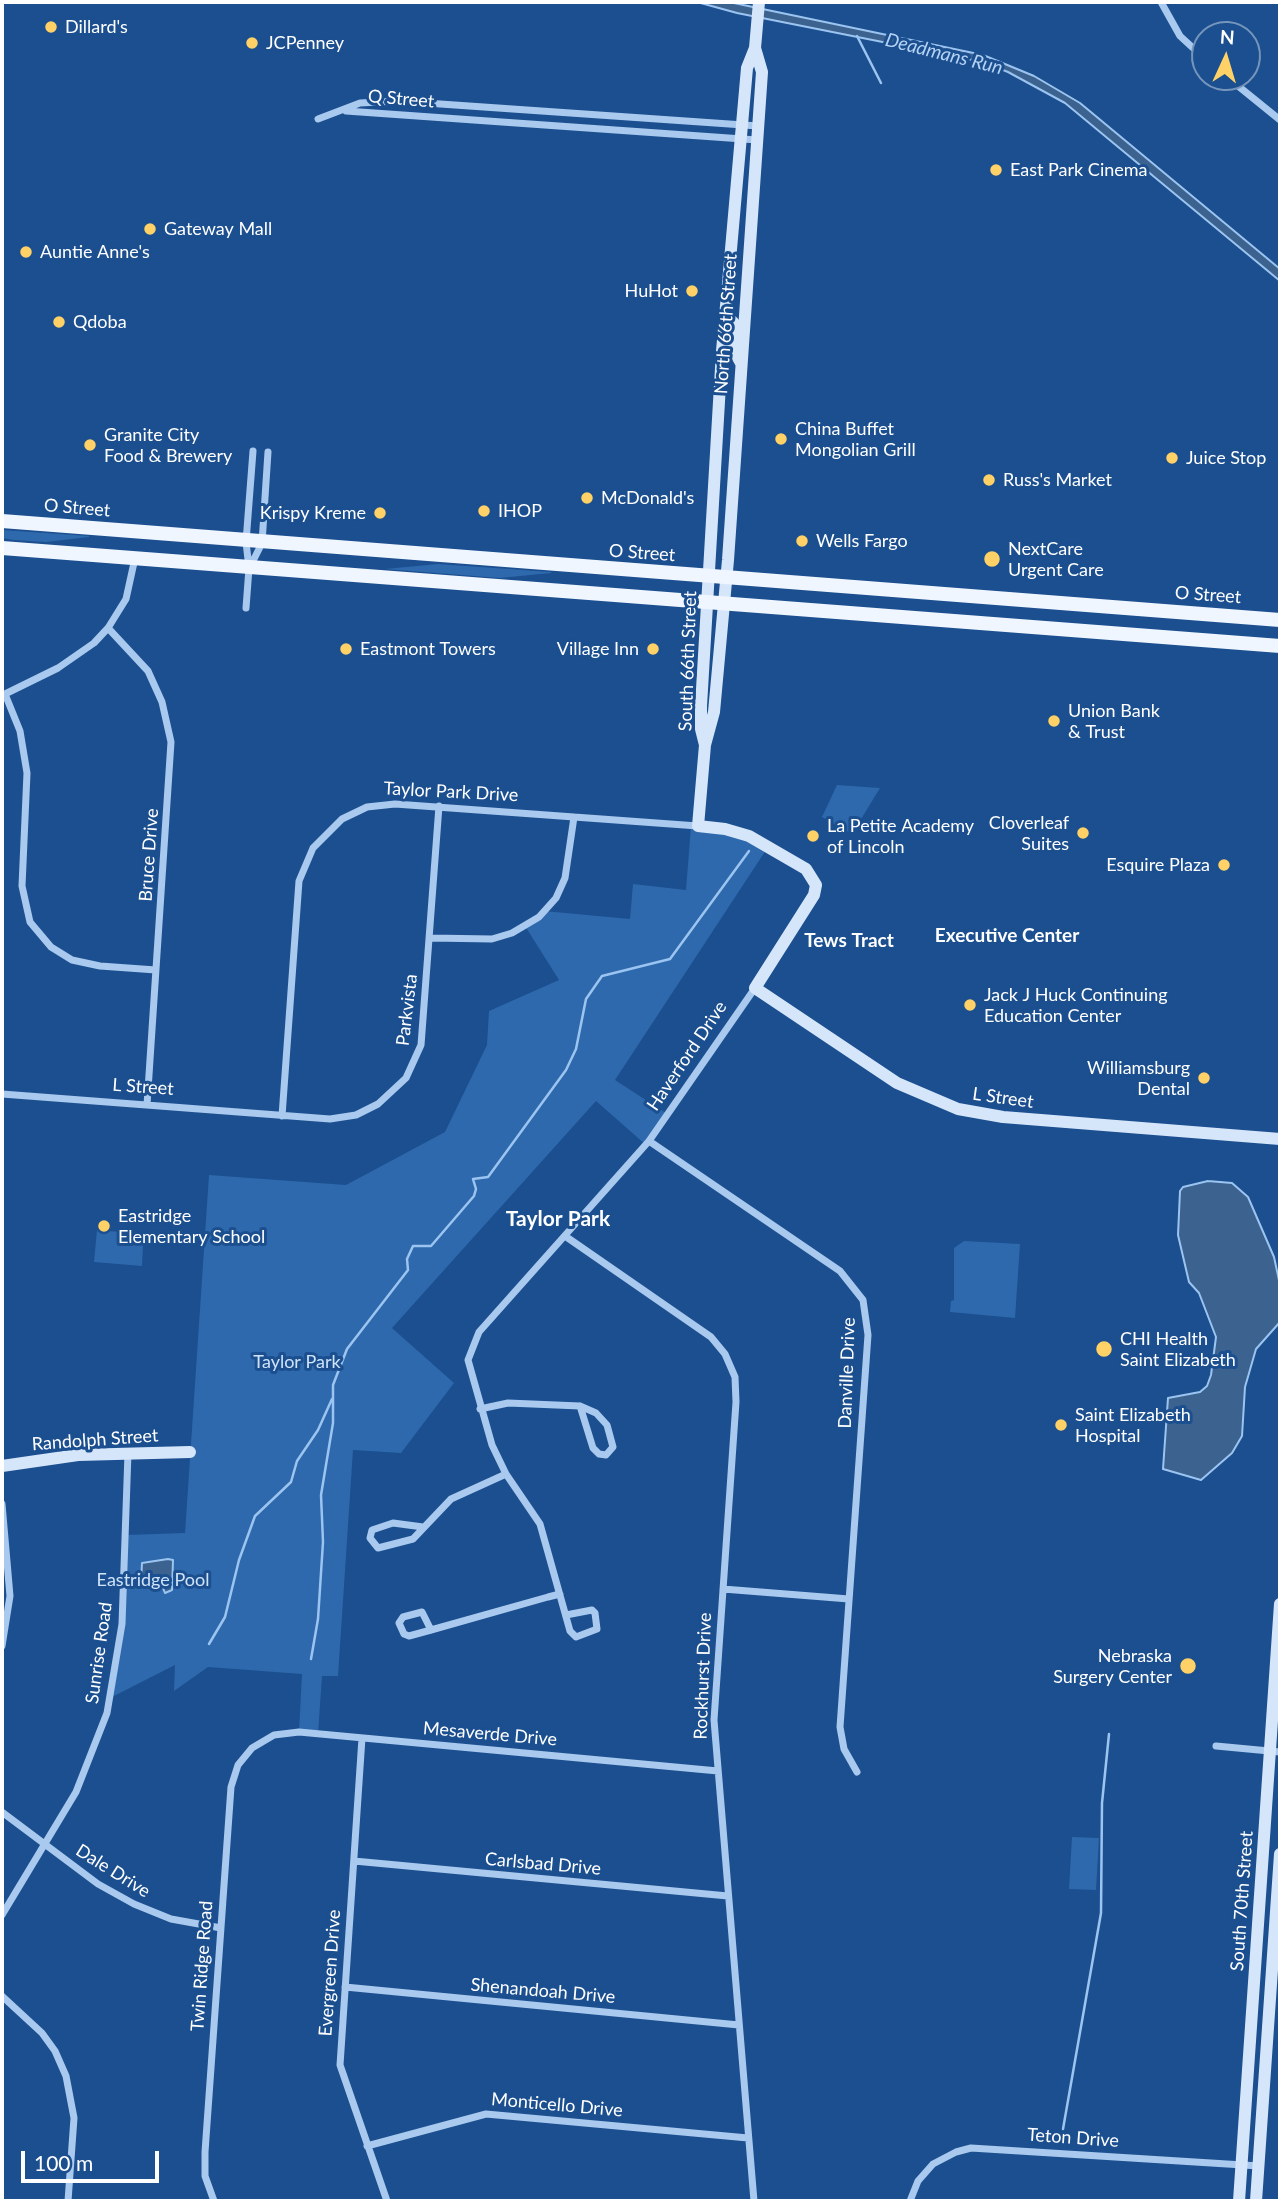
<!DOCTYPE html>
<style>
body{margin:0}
#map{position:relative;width:1282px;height:2203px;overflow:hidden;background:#1b4f8f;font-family:Lato,sans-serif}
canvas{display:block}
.frame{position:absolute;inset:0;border:4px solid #fff;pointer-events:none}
.north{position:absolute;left:1191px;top:21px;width:70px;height:70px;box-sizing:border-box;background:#1b4f8f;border:2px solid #7695bc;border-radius:50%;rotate:4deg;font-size:19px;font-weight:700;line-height:28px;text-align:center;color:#fff}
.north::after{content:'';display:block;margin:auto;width:24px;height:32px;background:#ffd166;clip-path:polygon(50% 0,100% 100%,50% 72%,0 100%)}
.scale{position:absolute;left:21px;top:2151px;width:138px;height:32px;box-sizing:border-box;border:4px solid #fff;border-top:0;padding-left:9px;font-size:21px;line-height:24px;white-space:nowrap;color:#fff;-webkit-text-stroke:5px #1b4f8f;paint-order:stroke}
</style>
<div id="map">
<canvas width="1282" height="2203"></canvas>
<div class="frame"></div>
<div class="north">N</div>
<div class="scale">100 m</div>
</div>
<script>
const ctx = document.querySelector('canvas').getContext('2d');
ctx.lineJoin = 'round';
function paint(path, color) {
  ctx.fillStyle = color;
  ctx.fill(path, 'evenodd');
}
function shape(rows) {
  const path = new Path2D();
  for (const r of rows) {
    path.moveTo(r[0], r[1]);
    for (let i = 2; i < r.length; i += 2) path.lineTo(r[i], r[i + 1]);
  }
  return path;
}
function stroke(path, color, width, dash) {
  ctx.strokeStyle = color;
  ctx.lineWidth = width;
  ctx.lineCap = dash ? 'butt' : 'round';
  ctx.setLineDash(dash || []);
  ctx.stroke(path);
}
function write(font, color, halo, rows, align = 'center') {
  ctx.font = font + ' Lato,sans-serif';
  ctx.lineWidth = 6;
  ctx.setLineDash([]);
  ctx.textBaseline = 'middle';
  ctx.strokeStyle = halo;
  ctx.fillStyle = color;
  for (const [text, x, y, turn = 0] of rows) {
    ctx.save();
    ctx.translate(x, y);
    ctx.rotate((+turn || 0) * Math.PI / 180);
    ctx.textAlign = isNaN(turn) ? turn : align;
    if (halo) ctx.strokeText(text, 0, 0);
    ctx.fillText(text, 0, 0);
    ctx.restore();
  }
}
const green = shape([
 [2,530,89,536,89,537,46,542,14,540,2,538],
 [438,564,551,572,551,573,500,578,385,569],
 [837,785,880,788,852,834,822,817],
 [691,826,768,847,615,1080,669,1115,646,1145,596,1101,392,1328,454,1383,401,1453,353,1450,338,1676,322,1676,318,1734,299,1732,302,1674,208,1667,174,1691,175,1665,110,1698,115,1676,125,1535,185,1533,209,1175,346,1185,445,1132,487,1045,489,1011,559,980,525,926,544,911,630,919,633,884,686,890],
 [97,1230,120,1232,129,1244,143,1245,142,1266,94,1262],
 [964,1241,1020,1244,1015,1318,950,1312,951,1301,954,1300,954,1248],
 [1072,1837,1099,1838,1096,1890,1069,1889]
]);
const water = shape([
 [697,2,729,2,983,55,1034,76,1080,103,1280,269,1280,281,1065,103,1008,72,983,62,737,13,697,2],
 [1208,1181,1232,1183,1248,1197,1274,1257,1280,1285,1280,1322,1256,1349,1245,1387,1242,1436,1232,1453,1201,1480,1163,1469,1168,1398,1200,1392,1207,1386,1211,1375,1216,1337,1199,1293,1189,1282,1178,1235,1180,1191,1183,1187,1208,1181],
 [168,1559,173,1560,172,1590,165,1593,161,1583,141,1582,142,1563,168,1559]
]);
const stream = shape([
 [857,36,881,83],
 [209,1644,225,1617,239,1560,255,1516,291,1482,297,1461,318,1430,332,1399],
 [311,1659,318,1619,323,1542,321,1495,333,1423,333,1385,347,1349,408,1270,407,1259,413,1246,431,1246,474,1196,476,1189,473,1179,488,1177,566,1070,576,1049,586,999,602,976,670,959,749,851],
 [1063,2129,1101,1913,1102,1803,1109,1734]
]);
const street = shape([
 [1161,2,1180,36,1205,59],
 [1227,77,1280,120],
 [346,111,757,140],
 [318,119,360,103,397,101,758,126],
 [250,567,262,543,268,452],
 [246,608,249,568,246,542,253,451],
 [108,628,148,671,162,702,171,742,147,1105],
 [5,694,20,731,27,773,22,886,30,922,51,947,72,960,100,966,156,970],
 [3,695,58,668,94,643,108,628,126,599,135,558],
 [430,938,492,939,512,933,539,917,556,898,565,878,574,817],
 [2,1094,330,1119,356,1115,378,1104,406,1078,421,1045,439,806],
 [282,1116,299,881,313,848,342,819,367,807,395,804,698,826],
 [649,1141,840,1271,863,1300,868,1335,840,1727,844,1749,857,1772],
 [565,1236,711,1337,725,1354,735,1377,736,1402,714,1720,754,2201],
 [480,1409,508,1403,580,1406,596,1413,607,1425,613,1447,606,1455,599,1454,593,1448,580,1406],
 [2,1504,10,1596,2,1646],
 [423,1527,393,1523,372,1530,370,1538,378,1548,413,1539,451,1499,506,1474],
 [723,1589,849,1599],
 [566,1615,592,1610,595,1613,597,1629,576,1637,570,1631,540,1524,506,1474,492,1445,468,1360,479,1332,649,1141,755,988],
 [431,1630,422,1612,403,1617,399,1623,404,1634,409,1636,431,1630,548,1597,560,1594],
 [362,1738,340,2065,387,2201],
 [1216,1746,1280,1752],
 [2,1812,98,1884,134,1904,171,1919,221,1928],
 [354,1861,728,1896],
 [2,1915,76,1792,107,1713,122,1624,128,1453],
 [345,1987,739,2025],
 [2,1996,42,2033,55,2051,66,2076,74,2118,68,2201],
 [367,2146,486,2114,748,2138],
 [214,2201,205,2176,205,2152,231,1787,238,1765,252,1748,274,1735,299,1732,718,1771],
 [910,2201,918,2181,933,2164,956,2152,971,2148,1259,2166]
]);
const secondary = shape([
 [759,2,755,48,762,72,728,560,714,712,705,745,698,826,725,829,749,836,806,869,816,885,814,895,755,988,897,1083,958,1109,1003,1117,1280,1139],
 [733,322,732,347,741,363],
 [705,745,701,729,701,706,722,351,747,68,755,48],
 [2,1466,78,1455,190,1452],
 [1239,2201,1280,1604],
 [1256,2201,1280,1854]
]);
const primary = shape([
 [2,521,1280,620],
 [2,548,1280,646]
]);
const markers = [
 [51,27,7,"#ffd166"],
 [252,43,7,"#ffd166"],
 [996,170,7,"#ffd166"],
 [150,229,7,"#ffd166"],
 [26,252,7,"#ffd166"],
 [692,291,7,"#ffd166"],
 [59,322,7,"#ffd166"],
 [781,439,7,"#ffd166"],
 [90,445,7,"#ffd166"],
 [1172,458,7,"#ffd166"],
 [989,480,7,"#ffd166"],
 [587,498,7,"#ffd166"],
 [484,511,7,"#ffd166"],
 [380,513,7,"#ffd166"],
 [802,541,7,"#ffd166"],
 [992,559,9,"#ffd166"],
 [346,649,7,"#ffd166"],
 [653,649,7,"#ffd166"],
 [1054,721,7,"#ffd166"],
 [1083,833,7,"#ffd166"],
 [813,836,7,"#ffd166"],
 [1224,865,7,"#ffd166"],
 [970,1005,7,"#ffd166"],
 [1204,1078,7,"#ffd166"],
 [104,1226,7,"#ffd166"],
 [1104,1349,9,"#ffd166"],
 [1061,1425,7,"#ffd166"],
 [1188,1666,9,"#ffd166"]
];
const poiNames = [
 ["Dillard's",65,27],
 ["JCPenney",266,43],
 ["East Park Cinema",1010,170],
 ["Gateway Mall",164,229],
 ["Auntie Anne's",40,252],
 ["HuHot",678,291,"right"],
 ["Qdoba",73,322],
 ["China Buffet",795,429],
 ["Mongolian Grill",795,450],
 ["Granite City",104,435],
 ["Food & Brewery",104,456],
 ["Juice Stop",1186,458],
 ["Russ's Market",1003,480],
 ["McDonald's",601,498],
 ["IHOP",498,511],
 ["Krispy Kreme",366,513,"right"],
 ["Wells Fargo",816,541],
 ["NextCare",1008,549],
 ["Urgent Care",1008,570],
 ["Eastmont Towers",360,649],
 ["Village Inn",639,649,"right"],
 ["Union Bank",1068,711],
 ["& Trust",1068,732],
 ["Cloverleaf",1069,823,"right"],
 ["Suites",1069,844,"right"],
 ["La Petite Academy",827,826],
 ["of Lincoln",827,847],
 ["Esquire Plaza",1210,865,"right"],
 ["Jack J Huck Continuing",984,995],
 ["Education Center",984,1016],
 ["Williamsburg",1190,1068,"right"],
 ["Dental",1190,1089,"right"],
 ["Eastridge",118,1216],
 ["Elementary School",118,1237],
 ["CHI Health",1120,1339],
 ["Saint Elizabeth",1120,1360],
 ["Saint Elizabeth",1075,1415],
 ["Hospital",1075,1436],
 ["Nebraska",1172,1656,"right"],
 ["Surgery Center",1172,1677,"right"]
];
const streetNames = [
 ["Q Street",401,99,5],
 ["North 66th Street",726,324,-86],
 ["O Street",77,508,5],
 ["O Street",642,553,4],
 ["O Street",1208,595,4],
 ["South 66th Street",688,661,-88],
 ["Taylor Park Drive",451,792,3],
 ["Bruce Drive",149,855,-86],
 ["Parkvista",407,1010,-83],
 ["Haverford Drive",687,1056,-56],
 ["L Street",143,1087,4],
 ["L Street",1003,1098,8],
 ["Danville Drive",847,1373,-88],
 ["Randolph Street",95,1440,-4],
 ["Sunrise Road",99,1653,-82],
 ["Rockhurst Drive",703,1676,-88],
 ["Mesaverde Drive",490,1734,5],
 ["Carlsbad Drive",543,1864,5],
 ["Dale Drive",113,1871,32],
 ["South 70th Street",1242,1901,-86],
 ["Twin Ridge Road",202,1966,-86],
 ["Evergreen Drive",330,1973,-86],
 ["Shenandoah Drive",543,1991,5],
 ["Monticello Drive",557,2105,5],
 ["Teton Drive",1073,2138,4]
];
const parkNames = [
 ["Taylor Park",297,1362],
 ["Eastridge Pool",153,1580]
];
const waterNames = [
 ["Deadmans Run",944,54,14]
];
const neighbourhoodNames = [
 ["Executive Center",1007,936],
 ["Tews Tract",849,941]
];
const quarterNames = [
 ["Taylor Park",558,1219]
];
paint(green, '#2e69ad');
paint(water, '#3c6290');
stroke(water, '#9cc4f0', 2);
stroke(stream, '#9cc4f0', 2.5);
stroke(street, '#a9c9ee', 7);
stroke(secondary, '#d6e6fa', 12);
stroke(primary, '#f0f6ff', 14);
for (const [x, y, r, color] of markers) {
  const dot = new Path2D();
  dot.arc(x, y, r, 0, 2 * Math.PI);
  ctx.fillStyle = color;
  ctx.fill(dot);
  stroke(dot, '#1b4f8f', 2.5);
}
write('18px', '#fff', '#1b4f8f', poiNames, 'left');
write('18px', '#fff', '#1b4f8f', streetNames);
write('18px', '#cfe3fa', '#1b4f8f', parkNames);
write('italic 19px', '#b5d3f5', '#1b4f8f', waterNames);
write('bold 19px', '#fff', '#1b4f8f', neighbourhoodNames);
write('bold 21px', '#fff', '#1b4f8f', quarterNames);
</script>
